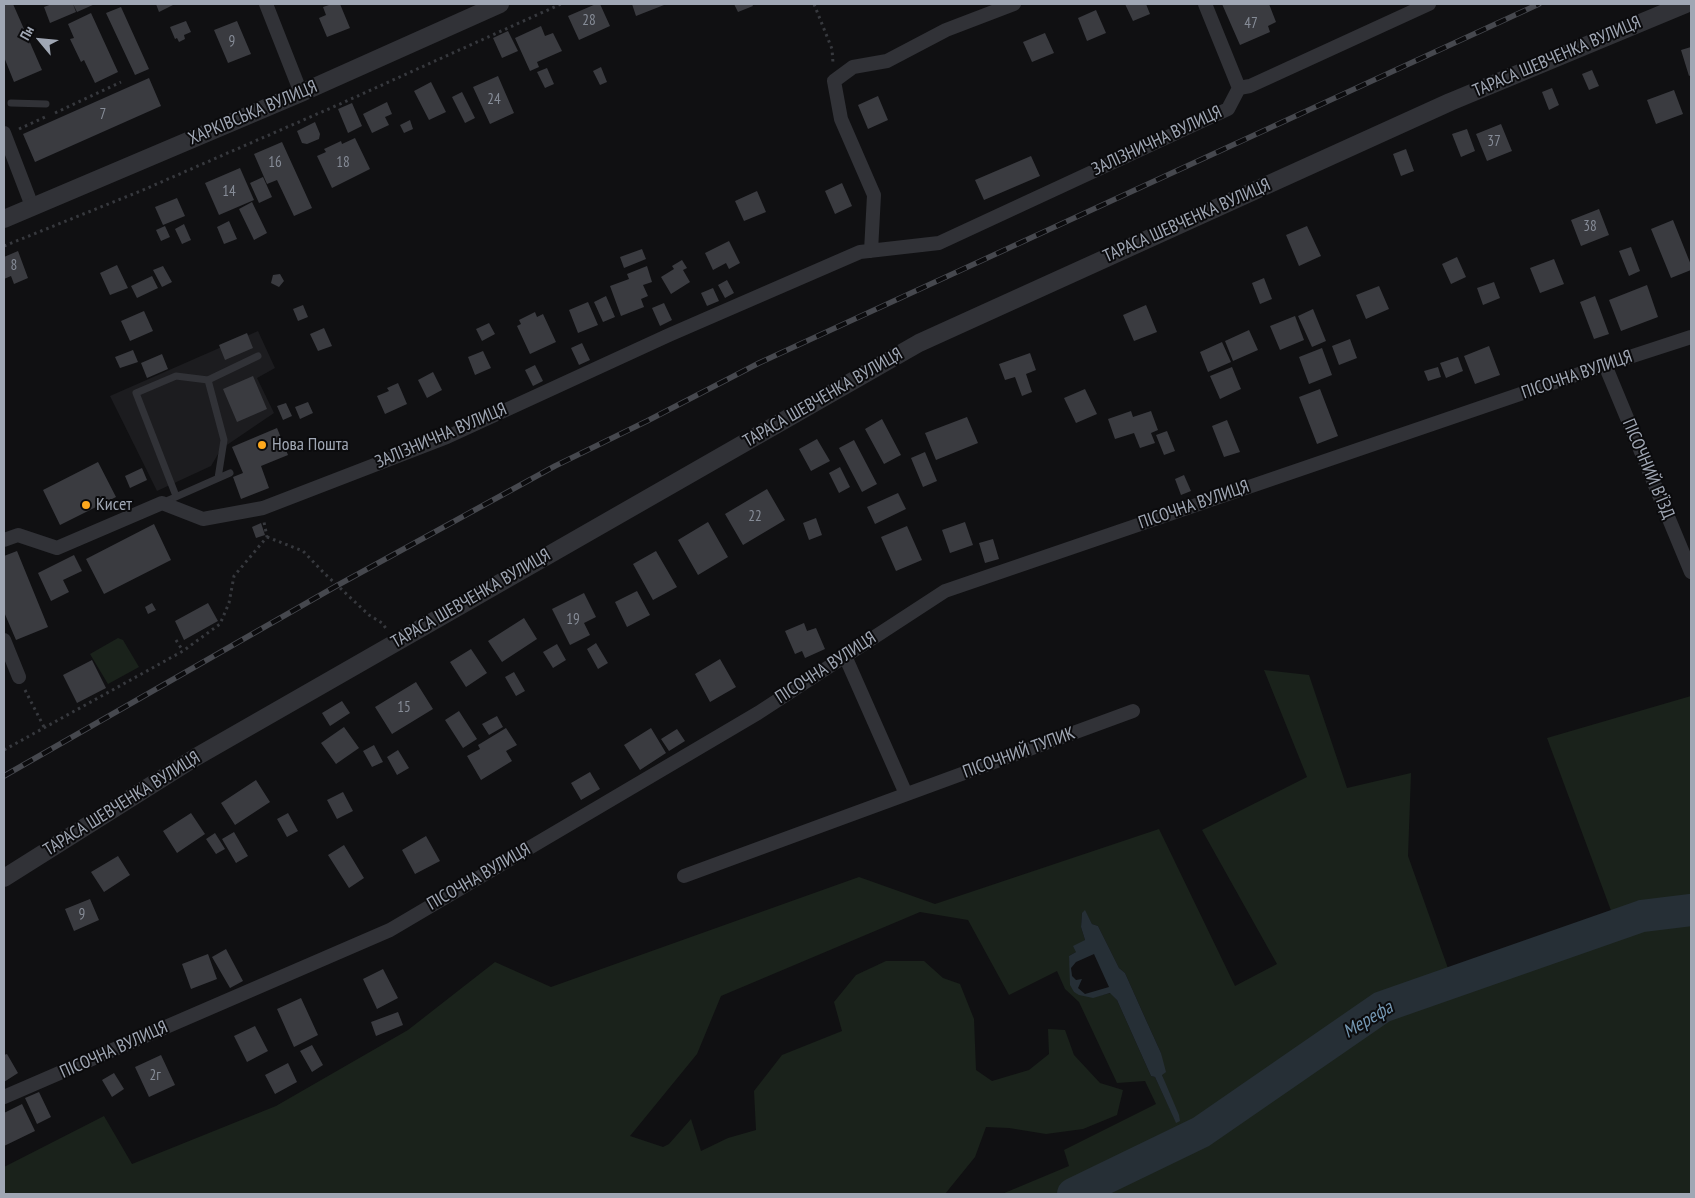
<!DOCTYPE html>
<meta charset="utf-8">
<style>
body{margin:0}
#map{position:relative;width:1695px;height:1198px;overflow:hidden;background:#101012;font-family:"PT Sans Narrow",sans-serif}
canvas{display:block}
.frame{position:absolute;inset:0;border:5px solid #a0a7b4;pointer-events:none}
.north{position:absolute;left:15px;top:15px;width:50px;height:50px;-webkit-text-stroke:4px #0b0b0d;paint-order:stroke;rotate:298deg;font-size:14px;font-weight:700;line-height:20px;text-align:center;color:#a0a7b4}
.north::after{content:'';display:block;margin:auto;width:18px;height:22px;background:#a0a7b4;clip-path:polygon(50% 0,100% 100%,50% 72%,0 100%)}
</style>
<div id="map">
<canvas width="1695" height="1198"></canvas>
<div class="frame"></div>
<div class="north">Пн</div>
</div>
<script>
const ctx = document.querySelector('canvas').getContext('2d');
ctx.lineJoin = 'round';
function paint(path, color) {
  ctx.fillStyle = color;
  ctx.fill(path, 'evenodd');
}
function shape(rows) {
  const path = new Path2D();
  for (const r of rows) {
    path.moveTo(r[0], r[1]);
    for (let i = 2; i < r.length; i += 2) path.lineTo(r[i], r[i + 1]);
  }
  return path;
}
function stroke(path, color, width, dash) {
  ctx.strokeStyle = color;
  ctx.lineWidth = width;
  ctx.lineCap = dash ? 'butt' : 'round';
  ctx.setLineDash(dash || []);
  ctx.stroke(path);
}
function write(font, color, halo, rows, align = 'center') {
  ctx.font = font + ' "PT Sans Narrow",sans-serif';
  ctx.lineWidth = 4;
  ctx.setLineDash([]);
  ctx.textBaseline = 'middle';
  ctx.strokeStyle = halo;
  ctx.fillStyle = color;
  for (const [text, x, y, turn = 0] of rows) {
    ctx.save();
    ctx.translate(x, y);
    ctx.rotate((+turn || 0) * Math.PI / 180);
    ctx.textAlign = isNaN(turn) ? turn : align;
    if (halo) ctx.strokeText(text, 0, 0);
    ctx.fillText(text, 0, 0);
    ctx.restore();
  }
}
const built = shape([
 [258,331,275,368,257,378,274,413,221,449,211,466,157,491,110,396]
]);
const green = shape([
 [118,638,123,640,139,667,108,684,90,654],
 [1264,670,1309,675,1347,788,1411,773,1408,856,1450,974,1534,940,1613,916,1547,738,1691,696,1691,1194,1002,1194,1069,1166,1064,1150,1156,1104,1145,1081,1117,1083,1079,1002,1065,989,1057,971,1009,995,968,920,920,912,721,996,697,1054,630,1136,663,1147,669,1144,691,1119,701,1151,728,1138,756,1130,754,1091,782,1055,842,1031,834,1002,856,975,886,961,924,961,943,978,960,984,974,1019,976,1070,992,1081,1029,1070,1049,1054,1048,1029,1065,1030,1074,1055,1100,1083,1123,1090,1117,1115,1083,1129,1046,1134,1009,1128,986,1127,975,1157,945,1194,4,1194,4,1167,104,1116,132,1164,276,1106,408,1030,495,962,551,987,859,877,935,904,1159,829,1235,986,1277,964,1202,830,1307,777],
 [1082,913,1086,913,1092,924,1098,926,1119,968,1125,973,1146,1020,1161,1053,1162,1075,1176,1122,1155,1077,1151,1076,1117,1000,1111,993,1093,997,1074,992,1069,956,1076,952,1085,940,1081,927]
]);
const water = shape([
 [1085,910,1092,924,1098,926,1119,968,1125,973,1146,1020,1161,1053,1166,1072,1162,1075,1179,1115,1180,1121,1176,1123,1155,1077,1151,1076,1117,1000,1110,993,1093,998,1079,995,1074,992,1070,985,1069,956,1076,952,1073,946,1085,940,1081,927,1082,913],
 [1094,954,1109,987,1085,994,1078,988,1082,979,1076,980,1072,976,1071,968,1076,962]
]);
const river = shape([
 [1073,1194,1201,1132,1382,1007,1642,916,1691,910]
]);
const building = shape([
 [4,4,13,4,42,70,14,82,4,57],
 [52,4,73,4,76,12,50,23,44,7],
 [73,4,95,4,77,12],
 [156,4,175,4,159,12],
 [332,4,340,4,350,28,327,37,319,18,326,15,323,7],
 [596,4,600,4,610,26,579,40,568,16],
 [632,4,663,4,664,5,636,16],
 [734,4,752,4,753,6,738,12],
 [1125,4,1146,4,1150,14,1133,21],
 [1222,4,1269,4,1276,22,1268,26,1270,32,1240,45],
 [121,7,149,69,135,75,106,13],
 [1096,10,1106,33,1087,41,1078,18],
 [91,13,118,72,95,83,84,60,81,62,70,39,74,38,68,24],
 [186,21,191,32,184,35,185,39,179,42,177,38,175,39,170,27],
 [237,21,251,54,228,63,214,30],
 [541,26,545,36,553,33,562,51,537,62,539,67,530,71,515,38],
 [508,31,518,51,502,58,493,38],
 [1045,33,1054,53,1032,62,1023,42],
 [1691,47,1691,75,1689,76,1681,50],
 [601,67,607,82,600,85,593,71],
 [547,68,554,84,545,88,537,72],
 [1592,70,1599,86,1589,90,1582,74],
 [498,76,514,113,490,124,473,87],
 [149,78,161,106,35,162,23,134],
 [431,82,446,112,429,120,414,91],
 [1552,88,1559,105,1549,110,1542,92],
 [1674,90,1683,114,1656,124,1647,100],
 [462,92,475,118,465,123,452,97],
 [878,96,888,120,868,129,858,105],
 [387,102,392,114,385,117,389,125,372,133,363,114],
 [352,103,362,126,348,133,338,109],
 [410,120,413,129,404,133,400,125],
 [315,122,320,134,319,139,307,144,302,143,297,131],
 [1501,124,1512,151,1487,161,1476,134],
 [1467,129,1475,151,1461,157,1452,134],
 [355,138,370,169,332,188,317,156,326,152,324,149,341,141,342,144],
 [282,142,312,208,294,216,277,180,267,184,254,154],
 [1406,149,1414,171,1401,176,1393,154],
 [1031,156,1040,176,984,200,975,180],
 [240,168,254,200,219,215,205,183],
 [263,177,272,197,259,203,250,183],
 [842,183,852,206,835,214,825,191],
 [757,191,766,212,744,221,735,201],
 [177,198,185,216,163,225,155,207],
 [252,202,267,233,254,240,239,209],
 [1599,209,1609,235,1581,246,1571,220],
 [1673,220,1691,265,1691,270,1671,278,1651,229],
 [229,221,237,239,224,244,217,227],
 [184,224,191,240,182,244,175,229],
 [165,226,170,237,161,241,156,230],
 [1307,226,1321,256,1299,266,1286,235],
 [729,241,740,263,729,269,726,263,713,270,705,253],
 [1631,247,1640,271,1629,276,1619,251],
 [642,249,646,259,624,268,620,257],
 [18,251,28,278,14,284,11,276,4,279,4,257],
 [1457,257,1466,277,1451,284,1442,264],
 [1554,259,1564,284,1540,293,1530,268],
 [682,260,687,268,683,270,690,282,671,294,661,277,674,269,672,266],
 [117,265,128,288,110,295,100,273],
 [163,266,172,282,162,287,153,270],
 [647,266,652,282,643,285,648,296,641,299,644,307,621,316,610,286,629,279,627,274],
 [280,274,284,281,279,287,271,283,273,275],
 [152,276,158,288,137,298,131,286],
 [1264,278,1272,299,1260,304,1252,283],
 [727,280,734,293,725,298,718,285],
 [1494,282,1500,298,1483,305,1477,288],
 [1647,285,1658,317,1621,331,1609,300],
 [1379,286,1389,309,1366,319,1356,295],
 [713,288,719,301,707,306,701,293],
 [606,296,615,317,603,322,594,302],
 [1595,296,1609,334,1594,339,1580,302],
 [588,302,598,325,578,333,569,310],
 [664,303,672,320,660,326,652,308],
 [303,305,308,317,298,321,293,309],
 [1146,305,1157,332,1134,341,1123,315],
 [1313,309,1326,341,1312,347,1298,316],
 [144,311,153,331,130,341,121,321],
 [535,312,537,317,543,314,556,342,530,354,517,326,521,324,519,320],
 [1295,316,1304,340,1280,350,1270,326],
 [489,323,495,334,482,341,476,329],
 [324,328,332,346,318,351,310,334],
 [1249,330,1258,350,1233,361,1225,341],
 [247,333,253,348,225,360,219,345],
 [1350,339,1357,358,1339,365,1332,346],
 [1222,342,1231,362,1208,372,1200,352],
 [582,343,590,360,579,365,571,348],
 [1489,346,1500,375,1475,384,1464,356],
 [1322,348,1332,375,1309,384,1299,357],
 [133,350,138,362,120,368,115,357],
 [483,351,491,368,475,375,468,357],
 [1030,353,1036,370,1026,374,1032,392,1022,396,1015,377,1005,380,999,364],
 [162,354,168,369,147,378,141,363],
 [1458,357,1463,371,1446,378,1440,363],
 [535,365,543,381,533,386,525,370],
 [1232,367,1241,389,1220,399,1210,376],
 [1438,367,1441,377,1428,381,1424,371],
 [433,372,442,390,427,398,418,380],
 [253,376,267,409,237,422,223,389],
 [398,383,407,404,385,414,377,396,389,391,387,388],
 [1085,389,1097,414,1076,423,1064,398],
 [1320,389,1338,436,1317,444,1299,397],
 [308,402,313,413,300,419,295,407],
 [286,403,292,416,283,420,277,406],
 [1131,411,1133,417,1151,411,1158,430,1151,433,1155,443,1140,448,1134,433,1115,439,1108,419],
 [967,417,978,443,936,460,925,433],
 [882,419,901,455,884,464,865,429],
 [1227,420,1240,452,1224,457,1212,426],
 [277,428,288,455,261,466,269,488,241,499,233,477,243,473,232,447],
 [1167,431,1175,451,1164,455,1156,435],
 [817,439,830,461,811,471,799,449],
 [854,440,877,484,862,492,839,448],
 [925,452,937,481,923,487,911,458],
 [98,462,116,497,60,525,43,490],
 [840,467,850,487,839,493,829,473],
 [142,468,147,480,130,488,125,476],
 [1184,475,1191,491,1181,495,1175,479],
 [767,489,785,520,743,545,725,514],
 [898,493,906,509,875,524,867,507],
 [816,518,822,535,809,540,803,523],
 [708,522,728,557,698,575,678,540],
 [965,522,973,545,950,553,942,530],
 [261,523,265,535,256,538,252,527],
 [154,524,171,560,104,594,86,559],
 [907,526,922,560,896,571,881,537],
 [993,539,999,559,985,563,979,543],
 [17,551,48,627,16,640,4,612,4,556],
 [656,551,677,587,653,600,633,564],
 [74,555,82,571,63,580,69,592,51,601,38,573],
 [637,591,650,615,627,627,615,602],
 [584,593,596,617,584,623,590,635,570,645,552,609],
 [152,603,156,610,148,614,145,607],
 [208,603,218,621,184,640,175,621],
 [524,618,537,639,502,662,488,641],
 [804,623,807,631,816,628,825,649,805,658,802,651,795,654,785,631],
 [596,643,608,663,598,669,587,649],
 [557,644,566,660,553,668,543,652],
 [471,649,487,673,466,687,450,662],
 [720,659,736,687,710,702,695,674],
 [92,660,106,688,77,703,63,675],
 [514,672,525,691,516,696,505,677],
 [416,682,433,709,392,734,375,707],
 [342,701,350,713,330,726,322,713],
 [459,711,477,739,463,748,445,720],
 [497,716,503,727,489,735,482,724],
 [344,727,359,748,336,764,321,743],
 [506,728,517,745,506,751,512,761,481,780,467,756,480,749,478,745],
 [651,728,666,753,640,770,624,745],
 [677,729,685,741,669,751,661,739],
 [374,745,383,762,372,767,363,751],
 [398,750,409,768,397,775,387,757],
 [590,772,600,789,581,800,571,783],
 [256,780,270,802,235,825,221,803],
 [343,792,353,811,337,819,327,800],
 [191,813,205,834,177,853,163,831],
 [288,813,298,831,287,837,277,819],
 [234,832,248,856,236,863,222,839],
 [215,833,225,849,216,854,206,839],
 [426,836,440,861,415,874,402,850],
 [344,845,364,878,349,888,328,855],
 [118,856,130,875,104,892,91,872],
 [90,899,99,920,74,931,65,909],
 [226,949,243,981,230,988,212,957],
 [208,954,217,979,191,989,182,964],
 [383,969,398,998,377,1009,363,979],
 [301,998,318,1035,294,1047,277,1009],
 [398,1012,403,1025,376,1036,371,1022],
 [255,1026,268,1051,247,1062,234,1036],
 [312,1045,323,1065,312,1072,300,1051],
 [7,1054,18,1073,4,1082,4,1055],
 [161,1055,175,1085,149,1097,135,1067],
 [288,1063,297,1082,275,1094,265,1075],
 [114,1073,124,1089,112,1097,102,1080],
 [39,1092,51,1117,37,1124,25,1098],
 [22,1104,35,1131,4,1146,4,1113]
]);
const path = shape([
 [814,4,832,49,833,63],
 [55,113,121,82],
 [19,129,45,117],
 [4,246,143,190,340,104,561,4],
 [267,537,303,551,324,573,369,615,382,623,387,630],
 [176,640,183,651],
 [25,690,44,727],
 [4,750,183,651,220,624,229,603,234,576,267,537,264,522]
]);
const service = shape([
 [11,103,46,104],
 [208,380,258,356],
 [176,496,136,393,176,376,208,380,224,440,218,478],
 [162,503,230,473]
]);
const minor = shape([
 [266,4,301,93],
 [1205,4,1239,88],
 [4,133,32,206],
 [871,251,874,195,841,119,834,81,853,67,887,61,946,30,1014,4],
 [1605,365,1691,572],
 [4,540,18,535,57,548,162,503,203,519,263,508,447,437,669,335,860,252,939,243,1228,109,1239,88,1250,86,1429,4],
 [4,640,19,677],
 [845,656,906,794],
 [684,876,1133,711],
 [4,1097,390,930,758,713,945,591,1605,365,1691,337]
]);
const tertiary = shape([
 [4,219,301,93,500,4],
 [4,878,196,757,919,343,1450,102,1686,4]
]);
const rail = shape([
 [4,776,338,585,555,466,647,421,759,363,1539,4]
]);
const markers = [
 [262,445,5,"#fda81d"],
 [86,505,5,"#fda81d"]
];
const numberNames = [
 ["28",589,21],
 ["47",1251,24],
 ["9",232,42],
 ["24",494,100],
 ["7",103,115],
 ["37",1494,142],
 ["16",275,163],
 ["18",343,163],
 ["14",229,192],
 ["38",1590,227],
 ["8",14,266],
 ["22",755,517],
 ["19",573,620],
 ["15",404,708],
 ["9",82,915],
 ["2г",155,1076]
];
const streetNames = [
 ["ТАРАСА ШЕВЧЕНКА ВУЛИЦЯ",1557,57,-23],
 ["ХАРКІВСЬКА ВУЛИЦЯ",253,113,-23],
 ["ЗАЛІЗНИЧНА ВУЛИЦЯ",1157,141,-25],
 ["ТАРАСА ШЕВЧЕНКА ВУЛИЦЯ",1187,221,-24],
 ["ПІСОЧНА ВУЛИЦЯ",1577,375,-19],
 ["ТАРАСА ШЕВЧЕНКА ВУЛИЦЯ",823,398,-30],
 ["ЗАЛІЗНИЧНА ВУЛИЦЯ",441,436,-23],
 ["ПІСОЧНИЙ В’ЇЗД",1648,469,67],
 ["ПІСОЧНА ВУЛИЦЯ",1194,505,-19],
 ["ТАРАСА ШЕВЧЕНКА ВУЛИЦЯ",471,599,-30],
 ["ПІСОЧНА ВУЛИЦЯ",826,668,-33],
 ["ПІСОЧНИЙ ТУПИК",1019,753,-20],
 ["ТАРАСА ШЕВЧЕНКА ВУЛИЦЯ",122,804,-32],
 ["ПІСОЧНА ВУЛИЦЯ",479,877,-30],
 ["ПІСОЧНА ВУЛИЦЯ",114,1050,-24]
];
const poiNames = [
 ["Нова Пошта",272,445],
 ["Кисет",96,505]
];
const waterNames = [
 ["Мерефа",1368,1020,-31]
];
paint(built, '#1c1c1f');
paint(green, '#1a221b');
paint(water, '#262f36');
stroke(river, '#262f36', 32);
paint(building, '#3a3b40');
stroke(path, '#37393e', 3, [2.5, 4]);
stroke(service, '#313237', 7);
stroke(minor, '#313237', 14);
stroke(tertiary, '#313237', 18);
stroke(rail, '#46484e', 5.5);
stroke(rail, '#0b0b0d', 4, [11]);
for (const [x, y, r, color] of markers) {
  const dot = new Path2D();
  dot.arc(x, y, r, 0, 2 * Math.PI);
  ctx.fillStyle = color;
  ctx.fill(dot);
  stroke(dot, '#0b0b0d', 2);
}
write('15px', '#868c97', null, numberNames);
write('18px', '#a0a7b4', '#0b0b0d', streetNames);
write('18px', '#a0a7b4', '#0b0b0d', poiNames, 'left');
write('italic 19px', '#7497b2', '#0b0b0d', waterNames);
</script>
